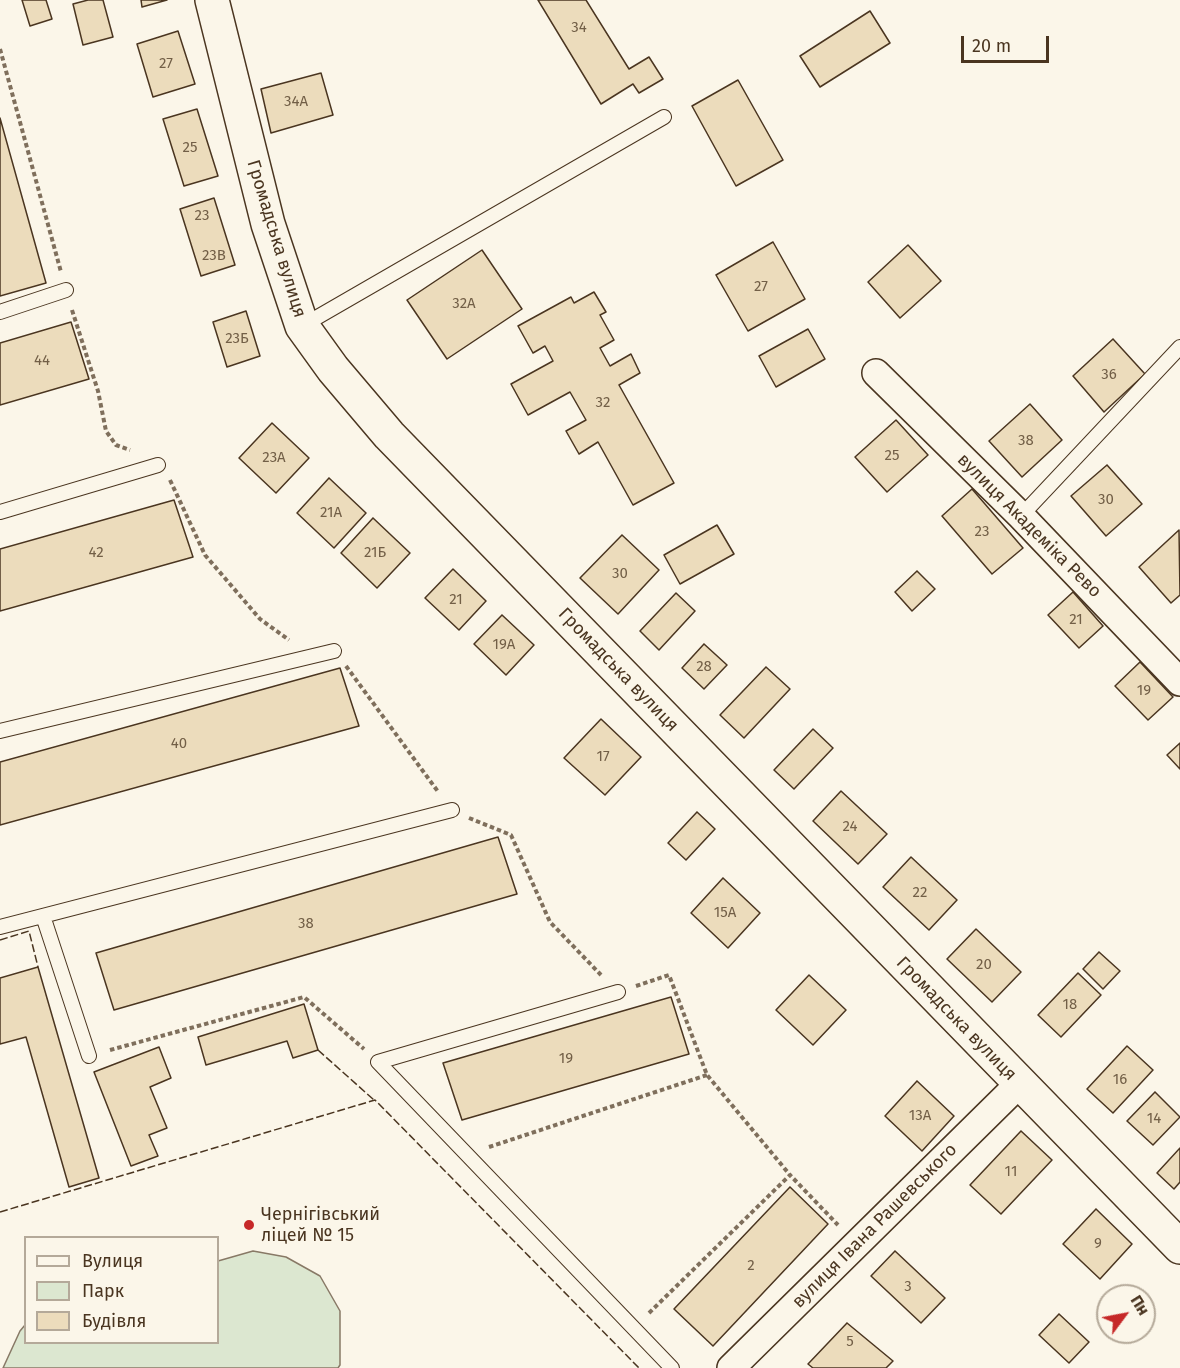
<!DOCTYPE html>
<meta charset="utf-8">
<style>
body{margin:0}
#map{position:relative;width:1180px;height:1368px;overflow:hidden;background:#fbf6e9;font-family:"Fira Sans",sans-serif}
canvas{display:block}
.legend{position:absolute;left:24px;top:1236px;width:195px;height:108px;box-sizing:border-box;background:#fbf6e9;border:2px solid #b4a999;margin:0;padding:8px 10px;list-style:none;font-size:18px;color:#4a3520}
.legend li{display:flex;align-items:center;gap:12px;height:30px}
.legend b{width:30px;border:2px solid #b4a999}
.north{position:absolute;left:1096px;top:1284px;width:60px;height:60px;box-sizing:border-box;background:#fbf6e9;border:2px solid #b4a999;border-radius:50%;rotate:58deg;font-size:16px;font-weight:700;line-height:24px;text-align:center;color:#4a3520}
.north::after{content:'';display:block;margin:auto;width:21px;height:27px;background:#c62828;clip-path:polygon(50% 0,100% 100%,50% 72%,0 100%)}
.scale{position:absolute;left:961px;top:36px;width:88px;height:27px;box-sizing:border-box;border:3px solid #4a3520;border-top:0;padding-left:8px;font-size:18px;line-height:21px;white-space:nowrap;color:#4a3520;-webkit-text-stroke:4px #fbf6e9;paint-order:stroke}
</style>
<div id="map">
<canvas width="1180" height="1368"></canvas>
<ul class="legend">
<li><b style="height:8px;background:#fbf6e9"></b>Вулиця</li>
<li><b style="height:16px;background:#dce7d0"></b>Парк</li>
<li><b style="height:16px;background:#ecdcbc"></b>Будівля</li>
</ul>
<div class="north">Пн</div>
<div class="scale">20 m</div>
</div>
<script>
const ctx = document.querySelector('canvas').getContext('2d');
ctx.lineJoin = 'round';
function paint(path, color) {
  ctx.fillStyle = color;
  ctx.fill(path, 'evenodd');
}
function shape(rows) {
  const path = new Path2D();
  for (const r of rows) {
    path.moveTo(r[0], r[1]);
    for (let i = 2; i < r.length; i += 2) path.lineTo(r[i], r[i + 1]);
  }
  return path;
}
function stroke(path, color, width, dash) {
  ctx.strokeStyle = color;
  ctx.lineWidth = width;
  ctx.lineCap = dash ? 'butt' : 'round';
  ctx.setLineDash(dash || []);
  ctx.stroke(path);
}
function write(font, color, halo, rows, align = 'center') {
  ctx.font = font + ' "Fira Sans",sans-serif';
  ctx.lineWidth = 4.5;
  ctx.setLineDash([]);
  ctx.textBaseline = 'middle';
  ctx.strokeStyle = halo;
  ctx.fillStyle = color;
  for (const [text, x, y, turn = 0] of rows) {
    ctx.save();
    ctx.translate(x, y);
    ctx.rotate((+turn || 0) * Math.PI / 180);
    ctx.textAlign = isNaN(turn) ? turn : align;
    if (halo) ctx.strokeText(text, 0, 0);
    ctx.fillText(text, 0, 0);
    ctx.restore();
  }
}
const green = shape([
 [253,1251,286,1257,320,1276,340,1311,340,1365,338,1368,3,1368,20,1331,25,1325,26,1342,218,1342,218,1261,253,1251]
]);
const building = shape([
 [22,0,46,0,52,19,30,26,22,0],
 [88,0,103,0,113,37,83,45,73,4,88,0],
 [141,0,167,0,142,7,141,0],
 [538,0,586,0,629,69,649,57,663,79,639,93,633,84,601,104,538,0],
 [870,11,890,43,820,87,800,56,870,11],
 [178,31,195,84,153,97,137,44,178,31],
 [321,73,333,115,271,133,261,89,321,73],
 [738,80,783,160,736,186,692,106,738,80],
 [197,109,218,176,184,186,163,119,197,109],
 [0,118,46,283,0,296,0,118],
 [214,198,235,265,201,276,180,209,214,198],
 [773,242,805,299,748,331,716,275,773,242],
 [908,245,941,281,900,318,868,282,908,245],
 [482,250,522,309,447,359,407,300,482,250],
 [594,292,606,312,600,315,614,340,600,348,610,366,631,354,640,373,619,385,674,483,633,505,598,442,579,454,566,431,586,420,570,392,528,415,511,384,553,361,545,346,533,353,518,326,571,297,574,303,594,292],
 [246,311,260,356,227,367,213,322,246,311],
 [71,322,89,379,0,405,0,343,71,322],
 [808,329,825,359,776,387,759,356,808,329],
 [1113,339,1145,374,1104,412,1073,376,1113,339],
 [1030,404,1062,440,1022,477,989,441,1030,404],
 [896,420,928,455,887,492,855,457,896,420],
 [272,423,309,458,276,493,239,458,272,423],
 [1107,465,1142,504,1106,536,1071,496,1107,465],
 [329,478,366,513,334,548,297,513,329,478],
 [972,489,1023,548,992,574,942,516,972,489],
 [174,500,193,557,0,611,0,549,174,500],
 [373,518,410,553,377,588,341,553,373,518],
 [717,525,734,554,680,584,664,555,717,525],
 [1179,530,1180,595,1171,603,1139,567,1179,530],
 [622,535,659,570,618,614,580,578,622,535],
 [453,569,486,601,459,630,425,598,453,569],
 [917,571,935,589,912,611,895,592,917,571],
 [1073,592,1103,626,1079,648,1048,615,1073,592],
 [676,593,695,611,659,650,640,631,676,593],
 [502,615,534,645,506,675,474,644,502,615],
 [704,644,727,665,704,689,682,668,704,644],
 [1140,662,1173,697,1148,720,1115,686,1140,662],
 [766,667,790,689,744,738,720,715,766,667],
 [340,668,359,726,0,825,0,762,340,668],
 [601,719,641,757,605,795,564,758,601,719],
 [813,729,833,748,794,789,774,770,813,729],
 [1180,743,1180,769,1167,755,1180,743],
 [841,791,887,834,858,864,813,821,841,791],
 [697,812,715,829,686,860,668,843,697,812],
 [498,837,517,894,114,1010,96,953,498,837],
 [911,857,957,900,929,930,883,887,911,857],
 [723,878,760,913,728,948,691,913,723,878],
 [976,929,1021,972,992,1002,947,959,976,929],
 [1099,952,1120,971,1103,989,1083,969,1099,952],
 [38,967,99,1178,69,1187,26,1037,0,1044,0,978,38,967],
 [1078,973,1101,995,1061,1037,1038,1015,1078,973],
 [809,975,846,1010,813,1045,776,1010,809,975],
 [671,997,689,1054,462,1120,443,1063,671,997],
 [304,1004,318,1050,293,1058,287,1041,206,1065,198,1037,304,1004],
 [1127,1046,1153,1070,1113,1113,1087,1089,1127,1046],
 [159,1047,171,1078,150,1087,167,1128,149,1135,158,1156,131,1166,94,1072,159,1047],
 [917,1081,954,1116,922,1151,885,1116,917,1081],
 [1155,1092,1180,1117,1153,1145,1127,1121,1155,1092],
 [1021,1131,1052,1160,1001,1214,970,1185,1021,1131],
 [1180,1148,1180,1182,1174,1189,1157,1173,1180,1148],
 [790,1187,828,1224,713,1346,674,1309,790,1187],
 [1096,1209,1132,1244,1100,1279,1063,1244,1096,1209],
 [895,1251,945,1298,921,1323,871,1276,895,1251],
 [1059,1314,1089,1342,1069,1363,1039,1335,1059,1314],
 [847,1323,893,1361,886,1368,813,1368,808,1364,847,1323]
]);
const path = shape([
 [0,49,61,272],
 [72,310,98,391,106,431,116,445,130,450],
 [170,480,205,555,260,619,289,640],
 [346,666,439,793],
 [469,818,511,835,550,922,601,975],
 [636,986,669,975,707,1075,790,1175],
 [110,1050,304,997,364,1049],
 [489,1147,707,1075],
 [649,1313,790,1175,838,1225]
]);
const lane = shape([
 [0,312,66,290],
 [302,326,664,117],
 [0,512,158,465],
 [1021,516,1180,347],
 [0,731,334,651],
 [43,916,89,1056],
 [0,927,452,810],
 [618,992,378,1062,672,1368]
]);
const street = shape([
 [876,373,1021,516,1180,682],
 [731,1368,1019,1084]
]);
const secondary = shape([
 [212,0,268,224,302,326,333,369,389,435,1180,1247]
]);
const fence = shape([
 [0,940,29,931,38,967],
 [318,1050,374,1100],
 [0,1212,375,1100,639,1368]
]);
const markers = [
 [249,1225,6,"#c62828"]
];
const numberNames = [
 ["34",579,28],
 ["27",166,64],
 ["34А",296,102],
 ["25",190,148],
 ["23",202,216],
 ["23В",214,256],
 ["27",761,287],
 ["32А",464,304],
 ["23Б",237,339],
 ["44",42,361],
 ["36",1109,375],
 ["32",603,403],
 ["38",1026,441],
 ["25",892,456],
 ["23А",274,458],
 ["30",1106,500],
 ["21А",331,513],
 ["23",982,532],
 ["42",96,553],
 ["21Б",375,553],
 ["30",620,574],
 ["21",456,600],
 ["21",1076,620],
 ["19А",504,645],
 ["28",704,667],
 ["19",1144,691],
 ["40",179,744],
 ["17",603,757],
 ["24",850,827],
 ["22",920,893],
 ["15А",725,913],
 ["38",306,924],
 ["20",984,965],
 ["18",1070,1005],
 ["19",566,1059],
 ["16",1120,1080],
 ["13А",920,1116],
 ["14",1154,1119],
 ["11",1011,1172],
 ["9",1098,1244],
 ["2",751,1266],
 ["3",908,1287],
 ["5",850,1342]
];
const streetNames = [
 ["Громадська вулиця",276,239,73],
 ["вулиця Академіка Рево",1029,526,45],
 ["Громадська вулиця",618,670,46],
 ["Громадська вулиця",956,1019,46],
 ["вулиця Івана Рашевського",875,1226,-45]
];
const poiNames = [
 ["Чернігівський",261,1215],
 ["ліцей № 15",261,1236]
];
paint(green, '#dce7d0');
stroke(green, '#887966', 1.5);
paint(building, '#ecdcbc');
stroke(building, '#4a3520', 1.5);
stroke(lane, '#4a3520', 16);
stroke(street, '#4a3520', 30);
stroke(secondary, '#4a3520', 36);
stroke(path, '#7f6f5c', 4, [4.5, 3]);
stroke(lane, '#fbf6e9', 14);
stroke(street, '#fbf6e9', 27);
stroke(secondary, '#fbf6e9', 33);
stroke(fence, '#4a3520', 1.5, [8, 3]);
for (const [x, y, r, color] of markers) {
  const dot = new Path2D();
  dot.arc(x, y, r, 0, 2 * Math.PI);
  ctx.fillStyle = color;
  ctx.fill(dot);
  stroke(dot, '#fbf6e9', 2);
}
write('15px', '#725f47', null, numberNames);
write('18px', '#4a3520', '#fbf6e9', streetNames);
write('18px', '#4a3520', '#fbf6e9', poiNames, 'left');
</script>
